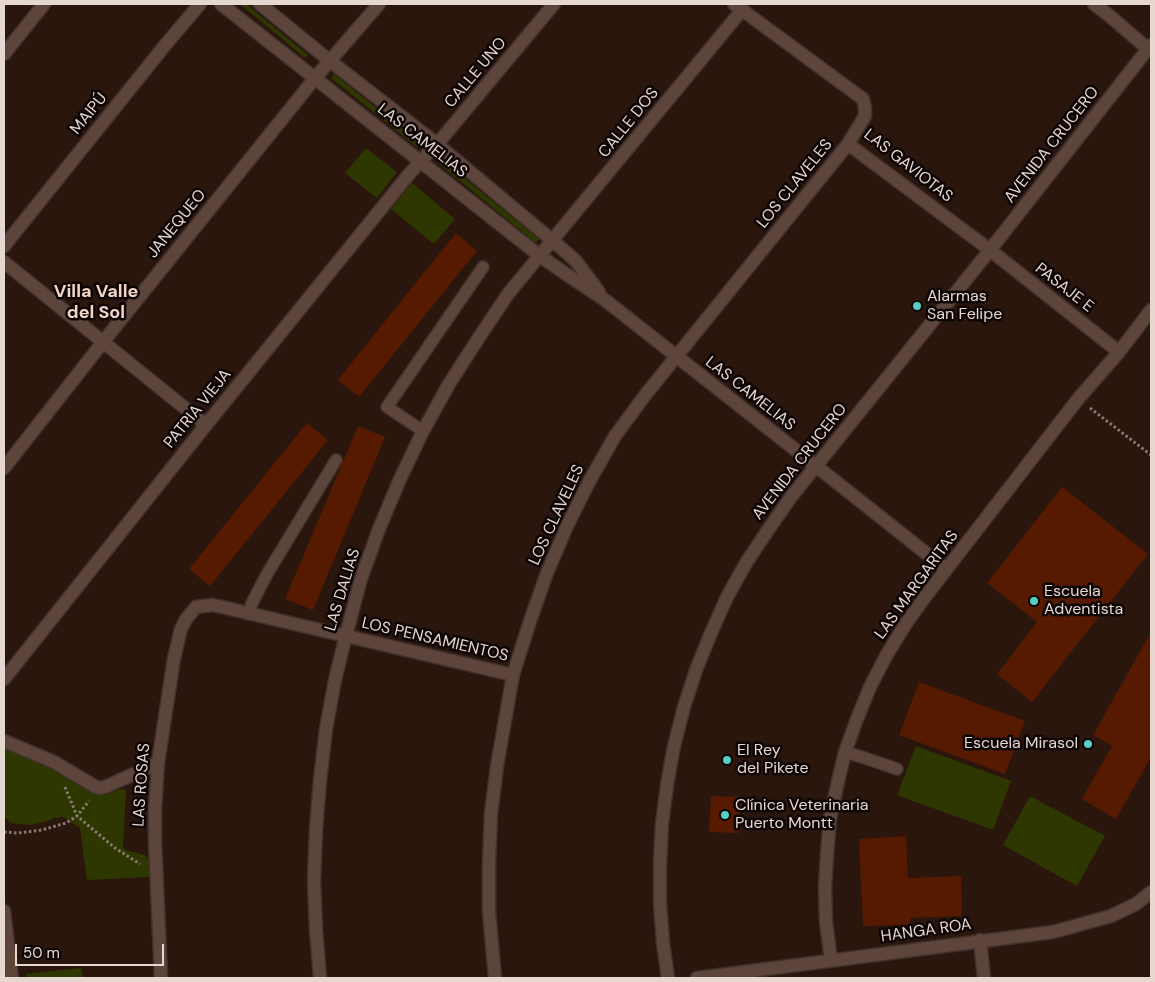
<!DOCTYPE html>
<meta charset="utf-8">
<style>
body{margin:0}
#map{position:relative;width:1155px;height:982px;overflow:hidden;background:#2a160d;font-family:"DM Sans",sans-serif}
canvas{display:block}
.frame{position:absolute;inset:0;border:5px solid #e6d7d1;pointer-events:none}
.scale{position:absolute;left:15px;top:944px;width:149px;height:22px;box-sizing:border-box;border:2px solid #e6d7d1;border-top:0;padding-left:6px;font-size:15px;line-height:18px;white-space:nowrap;color:#e6d7d1;-webkit-text-stroke:4px #0c0503;paint-order:stroke}
</style>
<div id="map">
<canvas width="1155" height="982"></canvas>
<div class="frame"></div>
<div class="scale">50 m</div>
</div>
<script>
const ctx = document.querySelector('canvas').getContext('2d');
ctx.lineJoin = 'round';
function paint(path, color) {
  ctx.fillStyle = color;
  ctx.fill(path, 'evenodd');
}
function shape(rows) {
  const path = new Path2D();
  for (const r of rows) {
    path.moveTo(r[0], r[1]);
    for (let i = 2; i < r.length; i += 2) path.lineTo(r[i], r[i + 1]);
  }
  return path;
}
function stroke(path, color, width, dash) {
  ctx.strokeStyle = color;
  ctx.lineWidth = width;
  ctx.lineCap = dash ? 'butt' : 'round';
  ctx.setLineDash(dash || []);
  ctx.stroke(path);
}
function write(font, color, halo, rows, align = 'center') {
  ctx.font = font + ' "DM Sans",sans-serif';
  ctx.lineWidth = 5;
  ctx.setLineDash([]);
  ctx.textBaseline = 'middle';
  ctx.strokeStyle = halo;
  ctx.fillStyle = color;
  for (const [text, x, y, turn = 0] of rows) {
    ctx.save();
    ctx.translate(x, y);
    ctx.rotate((+turn || 0) * Math.PI / 180);
    ctx.textAlign = isNaN(turn) ? turn : align;
    if (halo) ctx.strokeText(text, 0, 0);
    ctx.fillText(text, 0, 0);
    ctx.restore();
  }
}
const green = shape([
 [240,4,246,4,308,55,305,58],
 [334,74,421,144,418,148,331,78],
 [366,148,397,172,377,198,345,173],
 [441,159,539,239,536,243,438,163],
 [412,183,455,219,434,244,391,209],
 [916,746,1011,781,993,830,897,795],
 [4,747,47,762,63,774,100,795,105,795,120,789,125,789,126,792,123,845,124,849,128,851,145,855,148,859,151,866,149,877,87,880,80,828,63,817,55,818,45,822,30,825,11,823,4,816],
 [1030,796,1105,836,1077,886,1003,845],
 [81,968,83,978,26,978,26,974]
]);
const building = shape([
 [456,233,477,251,359,397,338,380],
 [307,423,328,440,210,586,189,569],
 [358,426,385,437,313,610,285,599],
 [1062,487,1148,554,1032,702,997,674,1037,622,987,583],
 [1151,632,1151,757,1116,819,1082,799,1112,746,1093,735],
 [919,682,1025,721,1005,774,899,735],
 [711,796,741,797,739,833,709,832],
 [906,836,908,878,961,876,962,916,910,918,910,925,863,926,859,839]
]);
const path = shape([
 [1090,408,1151,455],
 [65,787,77,816,115,848,140,864],
 [4,832,18,833,42,830,66,823,77,816,89,801]
]);
const service = shape([
 [423,431,387,407,483,267],
 [248,614,252,603,267,574,336,460],
 [845,752,865,758,897,769]
]);
const minor = shape([
 [734,4,863,99,865,108,865,116,848,144,990,250,1119,352],
 [1094,4,1111,17,1148,49],
 [4,54,44,4],
 [4,246,166,44,200,4],
 [4,262,206,425],
 [816,466,946,569],
 [4,468,103,342,315,78,379,4],
 [4,679,206,425,410,173,444,136,554,4],
 [4,741,54,762,96,787,101,788,105,787,158,763],
 [4,911,12,978],
 [980,940,984,978],
 [831,960,826,922,825,888,827,854,830,819,837,786,845,752,857,719,870,687,886,656,905,625,925,597,1078,399,1119,352,1151,310],
 [161,978,155,841,155,810,158,763,174,658,181,629,186,619,196,607,212,605,222,607,513,675],
 [320,978,316,930,314,880,316,830,320,780,326,729,335,680,346,635,361,579,379,529,400,479,423,431,449,384,478,339,508,294,742,10],
 [495,978,489,911,489,863,491,814,497,766,513,675,530,621,547,573,567,526,590,480,615,436,646,394,848,144],
 [697,978,1053,932,1111,916,1136,904,1151,892]
]);
const tertiary = shape([
 [221,4,540,256,566,274,605,300,816,466],
 [260,4,330,61,437,144,553,241,576,261,599,292]
]);
const secondary = shape([
 [668,978,663,943,660,903,660,863,662,824,667,785,674,746,684,707,696,670,711,633,727,597,746,563,768,530,791,497,990,250,1151,45]
]);
const markers = [
 [917,306,5,"#57cec2"],
 [1034,601,5,"#57cec2"],
 [1088,744,5,"#57cec2"],
 [727,760,5,"#57cec2"],
 [725,815,5,"#57cec2"]
];
const streetNames = [
 ["CALLE UNO",476,73,-50],
 ["MAIPÚ",89,114,-51],
 ["CALLE DOS",629,123,-51],
 ["LAS CAMELIAS",422,141,38],
 ["AVENIDA CRUCERO",1052,145,-52],
 ["LAS GAVIOTAS",908,166,38],
 ["LOS CLAVELES",795,184,-51],
 ["JANEQUEO",177,224,-51],
 ["PASAJE E",1064,288,38],
 ["LAS CAMELIAS",750,394,38],
 ["PATRIA VIEJA",198,409,-51],
 ["AVENIDA CRUCERO",800,462,-52],
 ["LOS CLAVELES",557,515,-65],
 ["LAS MARGARITAS",917,585,-54],
 ["LAS DALIAS",343,590,-73],
 ["LOS PENSAMIENTOS",435,640,13],
 ["LAS ROSAS",142,785,-86],
 ["HANGA ROA",926,931,-8]
];
const poiNames = [
 ["Alarmas",927,297],
 ["San Felipe",927,315],
 ["Escuela",1044,592],
 ["Adventista",1044,610],
 ["Escuela Mirasol",1078,744,"right"],
 ["El Rey",737,751],
 ["del Pikete",737,769],
 ["Clínica Veterinaria",735,806],
 ["Puerto Montt",735,824]
];
const neighbourhoodNames = [
 ["Villa Valle",96,292],
 ["del Sol",96,313]
];
paint(green, '#2e3700');
paint(building, '#561a01');
stroke(service, '#41312e', 14);
stroke(minor, '#41312e', 15);
stroke(tertiary, '#41312e', 15);
stroke(secondary, '#41312e', 15);
stroke(path, '#8a7971', 3, [2.5, 2.5]);
stroke(service, '#5d453b', 11);
stroke(minor, '#5d453b', 12);
stroke(tertiary, '#5d453b', 12);
stroke(secondary, '#5d453b', 12);
for (const [x, y, r, color] of markers) {
  const dot = new Path2D();
  dot.arc(x, y, r, 0, 2 * Math.PI);
  ctx.fillStyle = color;
  ctx.fill(dot);
  stroke(dot, '#0c0503', 2);
}
write('16px', '#e6d7d1', '#0c0503', streetNames);
write('16px', '#e6d7d1', '#0c0503', poiNames, 'left');
write('bold 18px', '#f2d4c8', '#0c0503', neighbourhoodNames);
</script>
